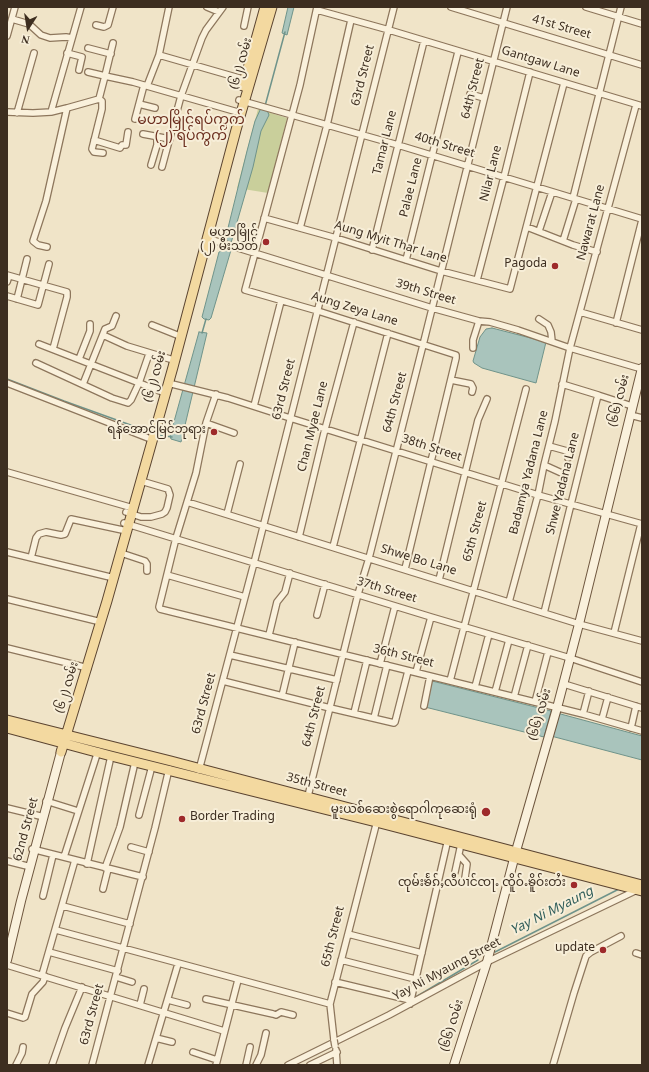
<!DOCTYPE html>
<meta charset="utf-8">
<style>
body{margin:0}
#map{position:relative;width:649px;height:1072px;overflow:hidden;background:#f0e4c8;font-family:Georgia,serif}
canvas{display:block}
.frame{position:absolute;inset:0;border:8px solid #3d2e20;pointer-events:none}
.north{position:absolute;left:8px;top:8px;width:40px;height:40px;-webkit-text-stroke:3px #f7eed8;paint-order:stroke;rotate:192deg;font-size:11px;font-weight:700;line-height:16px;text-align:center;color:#3d2e20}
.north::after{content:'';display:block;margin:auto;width:14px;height:18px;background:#3d2e20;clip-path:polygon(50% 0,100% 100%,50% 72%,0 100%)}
</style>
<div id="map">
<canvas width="649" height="1072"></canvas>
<div class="frame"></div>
<div class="north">N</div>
</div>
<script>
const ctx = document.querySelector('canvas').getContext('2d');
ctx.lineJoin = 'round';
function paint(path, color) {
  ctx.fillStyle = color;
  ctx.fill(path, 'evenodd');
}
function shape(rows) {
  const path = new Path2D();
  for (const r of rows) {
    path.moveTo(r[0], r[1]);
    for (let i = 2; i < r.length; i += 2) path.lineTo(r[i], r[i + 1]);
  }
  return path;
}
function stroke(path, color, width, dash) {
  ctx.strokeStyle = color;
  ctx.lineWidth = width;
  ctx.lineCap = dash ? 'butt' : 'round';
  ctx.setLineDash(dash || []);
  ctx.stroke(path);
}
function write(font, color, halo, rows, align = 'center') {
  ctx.font = font + ' Georgia,"Noto Sans Myanmar",serif';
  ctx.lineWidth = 4;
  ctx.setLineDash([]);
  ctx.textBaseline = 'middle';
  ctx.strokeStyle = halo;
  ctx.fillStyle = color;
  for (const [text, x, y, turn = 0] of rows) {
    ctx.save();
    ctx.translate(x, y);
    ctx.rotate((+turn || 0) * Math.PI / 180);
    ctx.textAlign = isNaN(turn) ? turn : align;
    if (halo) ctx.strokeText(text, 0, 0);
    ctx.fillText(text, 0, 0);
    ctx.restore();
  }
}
const green = shape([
 [258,109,287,118,268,193,237,188]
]);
const water = shape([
 [288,7,294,7,287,35,282,33,288,7],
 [261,108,267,110,269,115,261,131,253,167,231,243,226,242,225,240,247,151,255,121,261,108],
 [224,247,231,250,211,318,209,320,204,319,202,317,219,252,222,251,224,247],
 [492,328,546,342,536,383,482,368,474,363,473,361,480,337,486,329,492,328],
 [199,332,207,333,181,442,171,439,170,436,199,332],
 [432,681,551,711,544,737,425,707,432,681],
 [557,713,642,736,642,760,551,736,557,713]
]);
const stream = shape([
 [265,106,285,32],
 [202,333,206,319],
 [7,379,64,401,150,432],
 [158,435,172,437],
 [495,952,619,889],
 [414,998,478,960]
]);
const street = shape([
 [207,7,219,12],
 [317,7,300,85,245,290,318,311,456,355,456,358,405,569],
 [451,7,642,65],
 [586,7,642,24],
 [317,10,389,30,642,106],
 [12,19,29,24,41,35,50,38,66,37,72,38],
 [96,25,104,27,108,25,113,7],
 [244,26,248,7],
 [7,36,15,7],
 [88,48,111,54],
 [67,53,82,57,79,70],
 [159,55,246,80],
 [88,72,105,76,113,43],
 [147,86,159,55,169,7],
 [470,94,484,98],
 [99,99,102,101,102,109,92,149,94,152,103,153],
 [239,100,398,145,642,219],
 [139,104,155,108],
 [7,112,33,113,51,112,81,7],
 [51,112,67,108],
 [17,113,34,53],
 [135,119,144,85],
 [143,134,170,139],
 [94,140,120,148,122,145,126,145,128,132],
 [151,165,157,145,157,137],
 [162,167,181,96,202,38,206,30,223,7],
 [573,198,621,7],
 [264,218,336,238,441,271,510,289,564,83],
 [527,227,573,245,597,252],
 [300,228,327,125,351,20],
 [539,231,552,192],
 [206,238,432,308,479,321,490,322,518,330,570,348,642,369],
 [563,241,576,199],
 [47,247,38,245,33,241,46,201,67,108,99,99,105,76,133,82,241,113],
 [372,250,424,41],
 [406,260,458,52],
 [7,275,67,292,67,297,53,349],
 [477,280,504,177,530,72],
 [7,282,9,276],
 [7,296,38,305,49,264],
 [17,299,27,259],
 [580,312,642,330],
 [539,319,548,325,551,332,552,341],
 [616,323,642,220],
 [152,325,177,335],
 [103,335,127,346,170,359],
 [39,344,165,393],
 [473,348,473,340,479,321],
 [79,359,90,331,90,324],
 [36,363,112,398,128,403,131,400,139,383,149,354],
 [451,380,471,384,473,388,472,392],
 [7,383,148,438],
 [168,383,228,398,290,418,538,495,642,524],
 [83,384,105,329,112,326,116,316],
 [562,384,598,395],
 [216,394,206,423,196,473,176,538,159,607,160,609,583,714,642,731],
 [254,406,281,301],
 [630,415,642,418],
 [206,423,234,433],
 [549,446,567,451,568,452,568,458],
 [544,465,566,475],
 [7,472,133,508],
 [187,502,579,624,642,641],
 [126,512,141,517,151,517,162,514,165,512,167,508,170,495,168,489,141,481],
 [227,514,240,464],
 [124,523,431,617,570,658,642,682],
 [299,537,325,429,354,322],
 [333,547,388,333],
 [7,552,114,578],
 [121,553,145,561,147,564,147,571],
 [31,558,36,538,39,534,46,532,61,535,65,534,71,519,127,531],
 [167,575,245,597],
 [439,580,478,420,487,399],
 [7,599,101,622],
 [509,602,538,495,544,465,555,421,570,348,636,105],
 [544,613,598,395,632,406],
 [317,615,325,584],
 [614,633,641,524],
 [269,635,277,602,285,592,290,573],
 [7,648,88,668],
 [230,655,337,680],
 [380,664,395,606],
 [416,672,431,617],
 [223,681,330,708,394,723,395,722,408,671],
 [450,681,526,389],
 [564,684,642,708],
 [475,687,489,634],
 [495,692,509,640],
 [282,696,295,642],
 [514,697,528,645],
 [535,702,548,652],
 [424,706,430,676],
 [354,713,367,660],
 [583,714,589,691],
 [374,718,387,665],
 [602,719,608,697],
 [631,728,636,706],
 [199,770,254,563,394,7],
 [307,800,358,594,369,558,423,345,507,7],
 [46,801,78,811],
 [7,808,44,817],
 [139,815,152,766],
 [131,847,149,852],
 [32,849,143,877],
 [459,855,467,864,465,878],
 [64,857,98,751],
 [7,861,27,866],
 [87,864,111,756],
 [105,868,120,827,135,762],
 [455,872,461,844],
 [103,889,108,869],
 [43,896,53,855],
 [63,906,130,924],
 [56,930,330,1004],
 [348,934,422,953],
 [49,952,118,971],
 [636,953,642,955],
 [341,960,415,979],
 [7,965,224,1031],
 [42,975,75,860],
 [116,977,132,982],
 [335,982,410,1000],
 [206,999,273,1014,276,1015,281,1012,293,1015],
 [168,1000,187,1005],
 [410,1004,448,839],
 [140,1005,144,989],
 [7,1013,23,1018,25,1017,32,994,43,982,45,976],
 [156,1038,172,1042],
 [334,1040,330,1004,377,821],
 [336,1050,337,1065],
 [193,1052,217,1060],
 [16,1065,22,1053,23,1047],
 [52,1065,65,1028,82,987],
 [92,1065,155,828,169,769],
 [148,1065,178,964],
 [216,1065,238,980],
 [246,1065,250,1047],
 [256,1065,261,1055,266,1033],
 [288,1065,389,1015,487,962,637,890],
 [310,1065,337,1052],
 [553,1065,574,993,586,956,591,952,621,936]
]);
const secondary = shape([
 [7,960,21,901,61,752],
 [454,1065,487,962,516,851,557,708,579,624,642,368]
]);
const primary = shape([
 [243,86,265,7],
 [7,720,171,761,642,885],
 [7,728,111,756,376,822,642,891],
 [61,752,107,601,173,367,236,130,272,7]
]);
const streetBridge = shape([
 [334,1040,335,1046]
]);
const markers = [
 [266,242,4,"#9e2a2b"],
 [555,266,4,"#9e2a2b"],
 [214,432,4,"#9e2a2b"],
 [486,812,5,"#9e2a2b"],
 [182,819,4,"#9e2a2b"],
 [574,885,4,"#9e2a2b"],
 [603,950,4,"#9e2a2b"]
];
const streetNames = [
 ["41st Street",561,29,16],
 ["(၆၂) လမ်း",243,64,-74],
 ["Gantgaw Lane",540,64,17],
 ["63rd Street",365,76,-76],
 ["64th Street",475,89,-76],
 ["Tamar Lane",387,143,-76],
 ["40th Street",444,147,17],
 ["Nilar Lane",493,174,-76],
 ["Palae Lane",413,188,-76],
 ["Nawarat Lane",593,223,-75],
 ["Aung Myit Thar Lane",390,244,17],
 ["39th Street",425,294,17],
 ["Aung Zeya Lane",354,311,17],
 ["(၆၂) လမ်း",157,377,-74],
 ["63rd Street",286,390,-76],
 ["(၆၆) လမ်း",621,401,-76],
 ["64th Street",397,403,-75],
 ["Chan Myae Lane",315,427,-76],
 ["38th Street",431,450,18],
 ["Badamya Yadana Lane",531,473,-76],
 ["Shwe Yadana Lane",565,484,-76],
 ["65th Street",477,532,-75],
 ["Shwe Bo Lane",418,562,17],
 ["37th Street",386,592,17],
 ["36th Street",403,658,14],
 ["(၆၂) လမ်း",69,688,-73],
 ["63rd Street",206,704,-75],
 ["(၆၆) လမ်း",542,715,-74],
 ["64th Street",316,717,-76],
 ["35th Street",316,787,15],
 ["62nd Street",28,830,-75],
 ["65th Street",335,937,-76],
 ["Yay Ni Myaung Street",448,971,-28],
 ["63rd Street",94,1015,-75],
 ["(၆၆) လမ်း",454,1026,-73]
];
const poiNames = [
 ["မဟာမြိုင်",258,235],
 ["(၂) မီးသတ်",258,249],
 ["Pagoda",547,266],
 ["ရန်အောင်မြင်ဘုရား",206,432],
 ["မူးယစ်ဆေးစွဲရောဂါကုဆေးရုံ",477,812],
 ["Border Trading",190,819,"left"],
 ["ၸုမ်းၶႅၵ်ႇလီပၢင်ၸႃႉ ၸိူဝ်ႉၶိူဝ်းတႆး",566,885],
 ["update",595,950]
];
const waterNames = [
 ["Yay Ni Myaung",553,913,-27]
];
const quarterNames = [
 ["မဟာမြိုင်ရပ်ကွက်",191,123],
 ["(၂) ရပ်ကွက်",191,139]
];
paint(green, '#c9cf9b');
paint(water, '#a9c4bc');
stroke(water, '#6f938a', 1);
stroke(stream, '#6f938a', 1.5);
stroke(street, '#8d765c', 8);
stroke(secondary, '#6f573f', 10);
stroke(primary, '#5b4430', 11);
stroke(street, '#faf1dc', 5.5);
stroke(secondary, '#faf1dc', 8);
stroke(primary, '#f3d9a0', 9);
stroke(streetBridge, '#8d765c', 8, []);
stroke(streetBridge, '#faf1dc', 5.5);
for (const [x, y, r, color] of markers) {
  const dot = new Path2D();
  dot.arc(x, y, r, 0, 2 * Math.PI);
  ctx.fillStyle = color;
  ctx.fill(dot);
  stroke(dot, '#f7eed8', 1.5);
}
write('12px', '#3d2e20', '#f7eed8', streetNames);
write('12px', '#3d2e20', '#f7eed8', poiNames, 'right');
write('italic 13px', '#2f5d5a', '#f7eed8', waterNames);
write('14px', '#6b2e1e', '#f7eed8', quarterNames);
</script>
